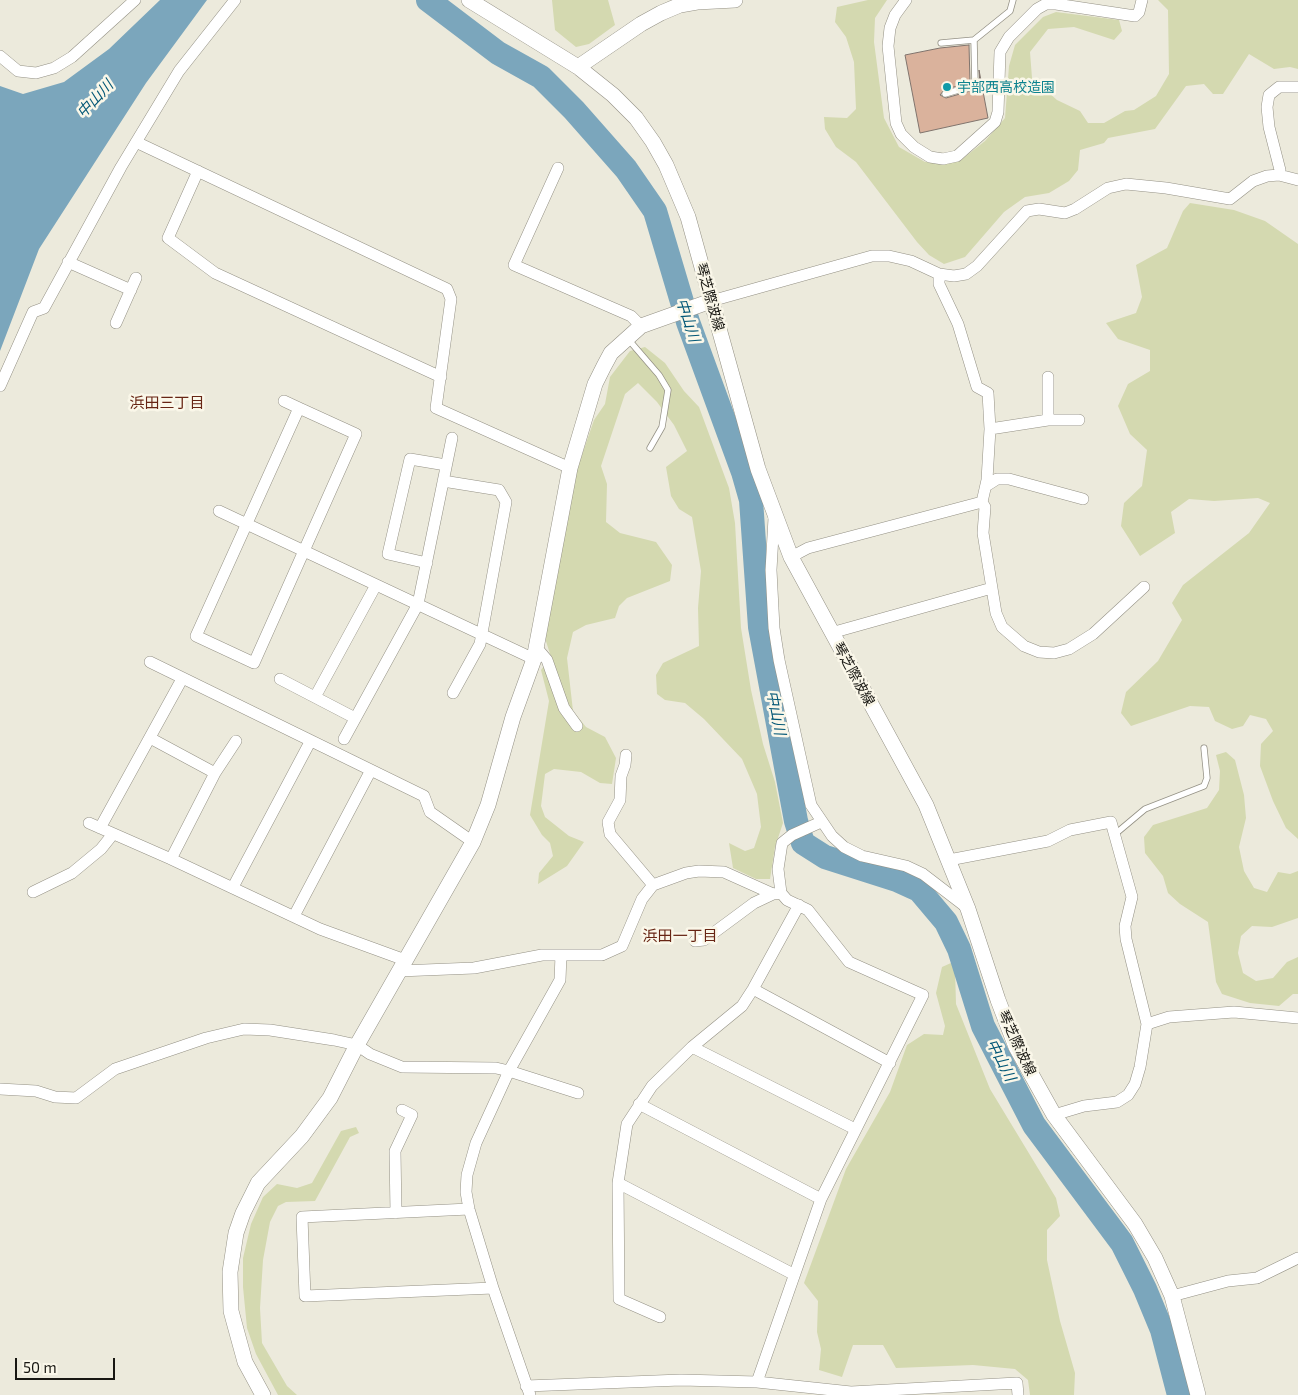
<!DOCTYPE html>
<meta charset="utf-8">
<style>
body{margin:0}
#map{position:relative;width:1298px;height:1395px;overflow:hidden;background:#eceadc;font-family:"Exo 2",sans-serif}
canvas{display:block}
.scale{position:absolute;left:15px;top:1358px;width:100px;height:22px;box-sizing:border-box;border:2px solid #181712;border-top:0;padding-left:6px;font-size:15px;line-height:18px;white-space:nowrap;color:#181712;-webkit-text-stroke:4px #faf7e9;paint-order:stroke}
</style>
<div id="map">
<canvas width="1298" height="1395"></canvas>
<div class="scale">50 m</div>
</div>
<script>
const ctx = document.querySelector('canvas').getContext('2d');
ctx.lineJoin = 'round';
function paint(path, color) {
  ctx.fillStyle = color;
  ctx.fill(path, 'evenodd');
}
function shape(rows) {
  const path = new Path2D();
  for (const r of rows) {
    path.moveTo(r[0], r[1]);
    for (let i = 2; i < r.length; i += 2) path.lineTo(r[i], r[i + 1]);
  }
  return path;
}
function stroke(path, color, width, dash) {
  ctx.strokeStyle = color;
  ctx.lineWidth = width;
  ctx.lineCap = dash ? 'butt' : 'round';
  ctx.setLineDash(dash || []);
  ctx.stroke(path);
}
function write(font, color, halo, rows, align = 'center') {
  ctx.font = font + ' "Exo 2","Noto Sans JP",sans-serif';
  ctx.lineWidth = 5;
  ctx.setLineDash([]);
  ctx.textBaseline = 'middle';
  ctx.strokeStyle = halo;
  ctx.fillStyle = color;
  for (const [text, x, y, turn = 0] of rows) {
    ctx.save();
    ctx.translate(x, y);
    ctx.rotate((+turn || 0) * Math.PI / 180);
    ctx.textAlign = isNaN(turn) ? turn : align;
    if (halo) ctx.strokeText(text, 0, 0);
    ctx.fillText(text, 0, 0);
    ctx.restore();
  }
}
const green = shape([
 [552,0,608,0,615,25,589,44,576,47,555,30],
 [868,0,887,0,875,18,874,42,884,118,899,147,925,162,961,160,985,141,1005,118,1009,66,1015,45,1043,17,1056,12,1119,20,1122,31,1114,40,1074,27,1048,29,1030,52,1032,78,1057,100,1080,111,1088,123,1104,123,1125,111,1134,110,1156,96,1169,74,1168,10,1158,0,1298,0,1298,69,1290,67,1274,69,1249,54,1223,94,1213,94,1204,84,1186,86,1155,129,1108,138,1104,143,1080,150,1078,170,1069,181,1049,193,1025,197,1004,212,965,257,944,264,929,255,917,242,856,162,836,147,825,129,824,117,847,118,856,109,854,62,846,37,835,22,837,7],
 [1190,203,1234,210,1265,221,1298,244,1298,839,1286,828,1273,801,1260,766,1261,744,1273,731,1266,719,1250,715,1243,726,1232,729,1215,721,1209,707,1190,706,1131,726,1121,713,1126,692,1158,661,1182,620,1172,603,1183,585,1249,533,1270,503,1258,498,1214,501,1189,499,1171,512,1175,533,1140,556,1121,526,1124,503,1142,486,1147,450,1130,434,1118,406,1128,384,1150,371,1150,350,1118,339,1106,323,1136,313,1142,297,1136,265,1167,248,1183,211],
 [645,347,665,363,684,391,699,407,729,488,735,523,741,628,751,690,763,744,775,782,783,823,775,847,770,879,756,879,733,868,729,843,745,851,754,848,761,827,757,794,742,759,704,719,685,703,665,700,657,694,656,675,663,663,699,646,698,608,701,571,692,517,679,509,671,496,666,467,687,451,674,425,657,402,638,383,625,394,601,466,607,484,606,522,620,533,656,542,672,565,670,581,627,598,619,606,615,618,586,625,573,632,567,658,573,711,586,727,605,737,616,758,612,784,600,783,581,772,554,769,545,774,541,806,545,817,569,836,584,842,567,866,538,884,539,873,553,856,550,843,542,835,530,815,549,701,541,670,551,657,544,635,575,475,594,420,605,404,610,377,630,351],
 [1226,752,1235,760,1244,795,1246,818,1239,847,1244,871,1254,888,1267,892,1278,872,1290,874,1298,871,1298,918,1272,927,1252,926,1241,936,1238,953,1243,973,1256,981,1273,978,1287,962,1298,957,1298,994,1293,994,1279,1006,1250,1003,1222,994,1216,982,1208,922,1180,904,1168,893,1163,876,1145,853,1144,837,1153,825,1207,808,1219,790,1220,771,1216,755],
 [951,963,955,969,956,1004,990,1089,1056,1198,1060,1216,1047,1230,1047,1260,1060,1321,1075,1373,1074,1395,1030,1395,1028,1380,1015,1369,973,1365,896,1368,883,1345,853,1345,842,1377,819,1370,821,1349,817,1332,818,1301,804,1283,846,1169,890,1092,907,1045,924,1034,943,1035,945,1026,936,993,942,967],
 [356,1127,359,1133,350,1137,315,1201,286,1202,278,1206,270,1222,263,1260,260,1308,262,1343,287,1386,297,1395,278,1395,256,1354,247,1328,243,1287,243,1258,251,1224,263,1197,277,1184,297,1188,312,1183,341,1131]
]);
const water = shape([
 [160,0,207,0,146,83,39,249,0,351,0,86,23,94,64,82,109,49]
]);
const river = shape([
 [428,0,498,53,541,77,574,110,626,169,655,211,688,322,743,472,751,500,760,627,796,821,803,843,825,857,897,880,919,890,946,922,959,949,983,1026,1034,1125,1122,1243,1145,1289,1162,1330,1179,1395]
]);
const building = shape([
 [969,45,970,82,944,90,940,95,946,98,977,89,980,85,979,70,988,118,920,133,905,55,940,48,969,45]
]);
const lane = shape([
 [941,43,974,40,1010,11,1013,0],
 [945,94,975,85,974,40],
 [628,339,659,375,668,390,662,427,650,448],
 [1114,835,1145,809,1204,786,1207,778,1204,748]
]);
const street = shape([
 [906,0,895,15,890,28,888,46,896,123,901,134,914,147,930,157,943,159,957,156,995,122,998,112,1000,52,1009,37,1037,9,1046,4,1056,4,1135,16,1139,12,1142,0],
 [0,56,18,71,36,73,54,68,72,57,135,0],
 [136,142,447,289,451,299,436,408,570,468],
 [558,168,514,265,631,316,641,326],
 [198,171,168,238,215,273,441,377],
 [1279,175,1280,170,1269,127,1267,107,1269,95,1279,87,1298,87],
 [68,262,131,290],
 [939,274,939,284,958,324,977,387,988,393,990,429,987,480,982,502,985,507,983,533,996,613,1002,627,1024,646,1039,652,1054,653,1069,649,1093,634,1144,587],
 [711,301,872,256,889,256,911,261,939,274,954,276,966,274,977,266,1027,211,1039,209,1065,213,1075,209,1108,188,1126,184,1166,188,1230,199,1253,181,1267,176,1279,175,1298,180],
 [116,323,136,278],
 [1048,377,1048,420],
 [0,386,33,312,44,308,121,167,179,71,235,0],
 [284,401,299,408,356,434,254,663,196,636,299,408],
 [990,429,1048,420,1079,420],
 [443,481,499,490,506,502,480,644,453,693],
 [986,486,997,479,1009,479,1083,499],
 [219,511,534,659],
 [774,518,771,570,774,628,779,660,811,805,832,836,844,847,862,856,906,866,923,874,966,907],
 [791,557,808,548,982,502],
 [427,563,388,554,410,459,446,465],
 [831,633,992,588],
 [536,647,547,660,564,708,577,726],
 [150,662,424,796,430,812,473,842],
 [280,679,355,718],
 [315,697,376,585],
 [150,738,215,773],
 [344,739,418,604,452,438],
 [626,755,625,765,621,776,620,800,608,822,610,834,653,885],
 [89,823,171,859,320,929,405,960],
 [100,828,182,679],
 [171,859,215,773,236,741],
 [949,860,1048,841,1070,830,1111,822,1132,897,1125,926,1126,939,1147,1024,1140,1067,1135,1084,1128,1095,1117,1102,1084,1106,1054,1115],
 [233,887,310,742],
 [33,892,72,873,101,849,113,834],
 [294,916,371,770],
 [695,941,704,940,754,903,773,894],
 [399,971,474,968,542,955,602,955,622,946,642,899,653,885,686,873,699,871,724,872,773,894,781,893],
 [753,989,890,1063],
 [1147,1024,1169,1017,1234,1012,1298,1018],
 [692,1047,855,1129],
 [0,1089,36,1091,55,1097,76,1098,115,1069,206,1038,244,1029,270,1030,334,1040,357,1045,370,1054,402,1067,496,1068,509,1071,578,1093],
 [639,1104,821,1199],
 [618,1183,793,1274],
 [469,1209,302,1217,305,1296,493,1288],
 [396,1213,395,1151,412,1115,402,1110],
 [1172,1296,1228,1281,1257,1278,1298,1258],
 [660,1317,619,1299,618,1183,627,1124,652,1086,692,1047,742,1006,753,989,799,905],
 [757,1382,821,1199,923,995,849,962,808,910,787,900,781,893,778,869,782,843,792,835,821,822],
 [526,1386,681,1380,757,1382,851,1392,1017,1383,1018,1395],
 [530,1395,493,1288,469,1209,466,1192,467,1175,476,1143,509,1071,560,980,561,955]
]);
const secondary = shape([
 [469,0,578,67,613,95,636,118,653,142,666,165,688,217,758,469,791,557,926,805,968,909,998,1000,1016,1047,1054,1115,1135,1224,1155,1258,1172,1296,1198,1395],
 [578,67,641,24,661,13,680,5,697,2,735,0],
 [263,1395,245,1362,231,1311,230,1272,236,1233,243,1213,258,1183,302,1136,330,1098,357,1045,473,842,488,805,513,717,534,659,570,468,595,384,604,366,611,353,641,326,711,301]
]);
const markers = [
 [947,87,5,"#0f9aa8"]
];
const cultureNames = [
 ["宇部西高校造園",957,87]
];
const streetNames = [
 ["琴芝際波線",710,297,74],
 ["琴芝際波線",854,674,61],
 ["琴芝際波線",1017,1043,65]
];
const waterNames = [
 ["中山川",95,99,-47],
 ["中山川",688,320,72],
 ["中山川",776,713,79],
 ["中山川",1001,1060,63]
];
const neighbourhoodNames = [
 ["浜田三丁目",167,403],
 ["浜田一丁目",680,936]
];
paint(green, '#d4d9b0');
paint(water, '#7ba6bc');
stroke(river, '#7ba6bc', 24);
paint(building, '#dab29c');
stroke(building, '#80746d', 1);
stroke(lane, '#949185', 7);
stroke(street, '#949185', 12);
stroke(secondary, '#949185', 16);
stroke(lane, '#fff', 5.5);
stroke(street, '#fff', 11);
stroke(secondary, '#fff', 15);
for (const [x, y, r, color] of markers) {
  const dot = new Path2D();
  dot.arc(x, y, r, 0, 2 * Math.PI);
  ctx.fillStyle = color;
  ctx.fill(dot);
  stroke(dot, '#faf7e9', 2);
}
write('14px', '#0d838f', '#faf7e9', cultureNames, 'left');
write('14px', '#181712', '#faf7e9', streetNames);
write('italic 15px', '#045877', '#faf7e9', waterNames);
write('15px', '#672514', '#faf7e9', neighbourhoodNames);
</script>
